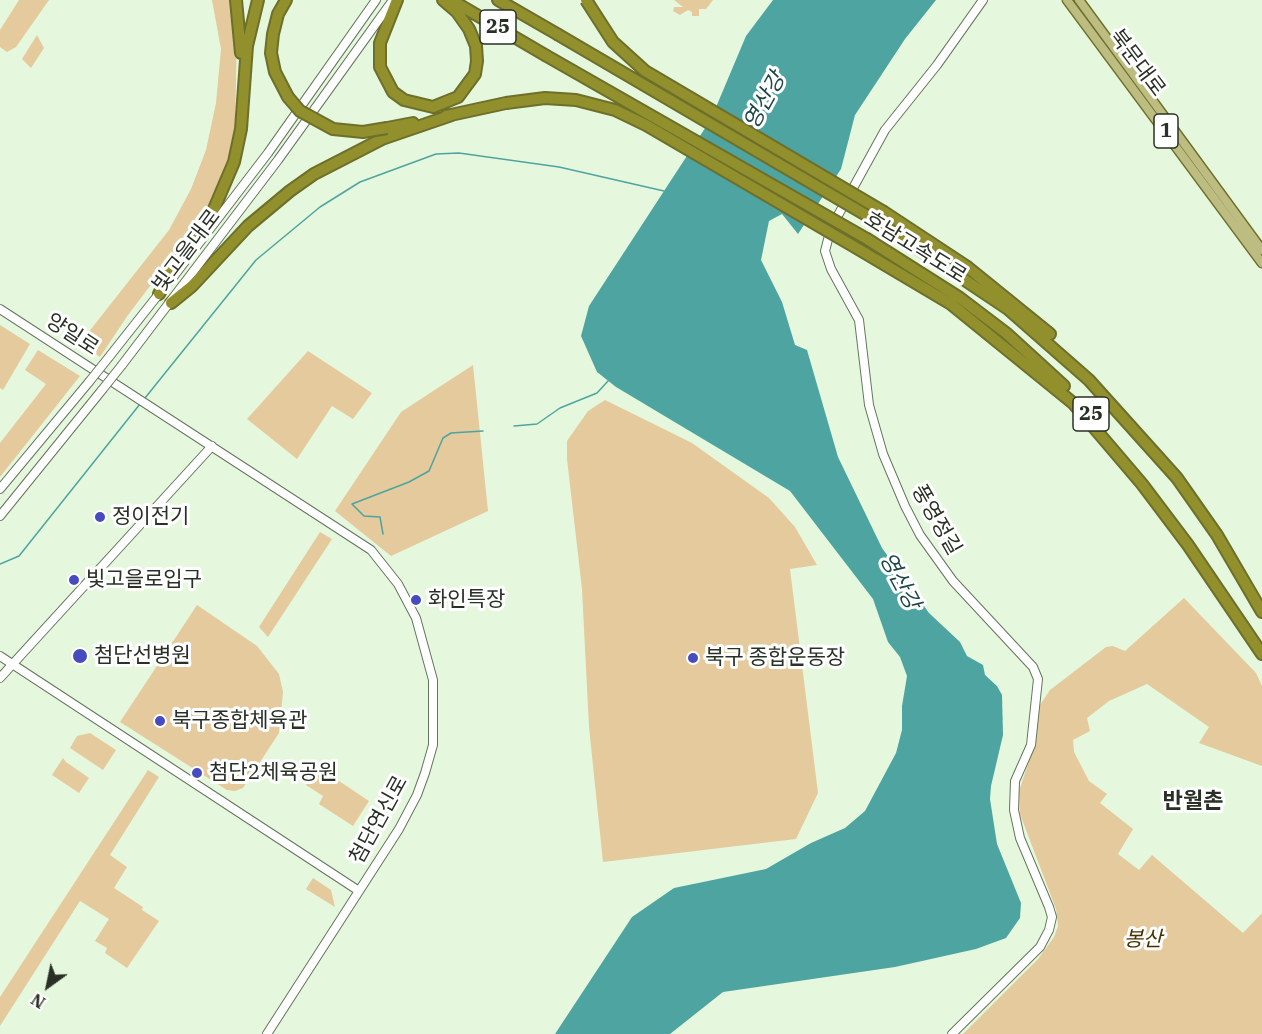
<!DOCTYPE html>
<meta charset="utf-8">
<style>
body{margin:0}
#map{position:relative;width:1262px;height:1034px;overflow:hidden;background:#e5f8dd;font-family:"IBM Plex Serif",serif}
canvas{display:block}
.north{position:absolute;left:18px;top:956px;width:60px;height:60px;-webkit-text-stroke:4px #fff;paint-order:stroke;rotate:213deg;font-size:16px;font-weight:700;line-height:24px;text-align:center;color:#293126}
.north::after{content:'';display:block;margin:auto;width:21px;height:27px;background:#293126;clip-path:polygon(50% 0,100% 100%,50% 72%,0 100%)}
</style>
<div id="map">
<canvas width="1262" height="1034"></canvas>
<div class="north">N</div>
</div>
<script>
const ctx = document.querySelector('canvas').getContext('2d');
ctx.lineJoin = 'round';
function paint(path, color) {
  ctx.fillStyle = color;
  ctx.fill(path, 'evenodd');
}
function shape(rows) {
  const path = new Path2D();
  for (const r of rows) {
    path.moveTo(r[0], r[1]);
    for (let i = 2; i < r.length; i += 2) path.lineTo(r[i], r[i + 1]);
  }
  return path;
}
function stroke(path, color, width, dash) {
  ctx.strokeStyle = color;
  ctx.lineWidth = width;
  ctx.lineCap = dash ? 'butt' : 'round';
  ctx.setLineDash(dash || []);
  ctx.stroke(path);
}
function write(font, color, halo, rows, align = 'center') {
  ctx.font = font + ' "IBM Plex Serif","Noto Sans KR",serif';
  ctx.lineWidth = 6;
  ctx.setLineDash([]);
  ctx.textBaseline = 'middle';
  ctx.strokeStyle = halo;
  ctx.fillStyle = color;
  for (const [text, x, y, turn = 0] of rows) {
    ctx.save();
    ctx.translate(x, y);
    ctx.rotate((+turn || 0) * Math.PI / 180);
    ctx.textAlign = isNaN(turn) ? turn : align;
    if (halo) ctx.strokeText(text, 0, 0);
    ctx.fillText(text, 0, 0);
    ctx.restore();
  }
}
const green = shape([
 [19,0,49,0,16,47,7,52,0,47,0,30],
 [212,0,232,0,237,35,235,126,231,152,204,215,128,315,100,357,80,343,169,230,191,189,206,150,216,103,221,49],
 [674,0,713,0,706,9,699,9,699,16,692,16,692,12,688,10,680,15,673,11,674,7,683,7],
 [37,35,44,48,31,68,22,59],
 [0,325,30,344,3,390,0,388],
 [38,350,80,376,0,477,0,443,46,384,25,370],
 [308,351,372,393,353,419,332,406,297,459,247,419],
 [473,365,488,511,391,556,335,511,401,412],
 [605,400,692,443,769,498,795,527,817,565,790,569,818,793,796,839,603,862,589,727,582,589,567,459,567,441,588,411],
 [320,532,332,539,268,637,259,627],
 [1184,598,1256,673,1262,686,1262,766,1199,743,1209,727,1147,684,1109,701,1087,718,1090,731,1073,740,1074,752,1089,781,1107,794,1100,803,1133,829,1118,854,1139,870,1152,855,1243,933,1262,913,1262,1034,963,1034,1038,959,1054,937,1058,926,1056,909,1020,814,1019,791,1035,743,1040,705,1050,690,1106,647,1113,646,1125,651],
 [197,605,257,646,279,674,283,692,279,733,243,788,235,791,227,790,120,722],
 [90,733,116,750,103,770,70,748,77,736],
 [63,758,66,762,89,778,79,793,52,775],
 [318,767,369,801,353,826,319,804,323,796,306,785],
 [148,770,159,777,110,855,127,867,114,888,143,907,142,910,159,921,127,968,105,953,107,948,95,941,109,919,80,901,0,1026,0,997],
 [313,878,331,890,335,907,306,889]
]);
const water = shape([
 [773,0,936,0,905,39,855,115,841,169,798,234,782,214,769,221,761,260,782,302,795,345,807,350,838,457,882,548,929,613,960,642,967,656,983,665,985,675,997,686,1002,695,1003,735,991,786,990,799,997,844,1021,903,1020,918,1006,938,976,949,895,967,723,992,670,1034,555,1034,632,917,674,888,766,869,811,843,845,828,865,811,896,753,902,730,902,706,907,676,900,657,888,642,873,599,790,491,616,387,597,372,581,336,589,306,711,119,746,36]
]);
const stream = shape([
 [145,398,256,260,320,207,360,182,436,154,459,153,559,167,664,191],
 [514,426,537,424,560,408,597,393,608,381],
 [383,534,380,517,364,516,352,504,409,482,429,471,443,438,451,433,483,431],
 [0,564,19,556,140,404]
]);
const secondary = shape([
 [170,281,268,153,376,0],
 [0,309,371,550,398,584,416,618,433,680,433,745,425,773,417,795,399,829,267,1034],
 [109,357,162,290],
 [122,365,278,160,393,0],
 [0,489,89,382],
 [0,516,102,390],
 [0,656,359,891],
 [0,678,212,446],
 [952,1034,1040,947,1049,930,1052,917,1049,907,1020,838,1014,810,1015,781,1031,745,1038,679,1033,667,953,581,920,535,905,506,883,454,869,405,859,320,831,269,825,251,831,228,885,130,937,65,983,0]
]);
const primary = shape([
 [1067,0,1262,263],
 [1079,0,1262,250]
]);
const highway = shape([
 [236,0,241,53],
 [286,0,278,14,273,34,271,53,275,72,288,97],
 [397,0,380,43,380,67,393,92,404,100,433,107,458,97,475,74,477,61,476,46,469,29,457,12,443,0],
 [451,0,545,55],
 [498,0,557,34],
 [446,116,506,103],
 [387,128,413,123],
 [884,212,966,266,1050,334],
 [878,222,1008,309,1089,380,1177,478,1217,535,1262,612],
 [867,239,960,298,1006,333,1064,386],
 [860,250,951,304,1073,403,1142,484,1188,545,1262,654],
 [159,294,170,272,211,216,234,162,241,129,247,46,258,0],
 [171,303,192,286,248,226,290,191,314,174,382,139,452,115]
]);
const secondaryBridge = shape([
 [89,382,109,357],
 [102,390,122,365]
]);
const highwayBridge = shape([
 [586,0,613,42,645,71,884,212],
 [557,34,878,222],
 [545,55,867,239],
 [288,97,300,111,333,129,363,132,387,128],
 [506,103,545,98,576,100,615,110,646,125,860,250]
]);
const markers = [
 [100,517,6,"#474bc0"],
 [74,580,6,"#474bc0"],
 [416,600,6,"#474bc0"],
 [80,656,8,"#474bc0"],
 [693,658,6,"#474bc0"],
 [160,721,6,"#474bc0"],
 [197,773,6,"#474bc0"]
];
const shields = [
 [498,27,36],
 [1166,131,24],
 [1091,414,36]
];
const shieldNames = [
 ["25",498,27],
 ["1",1166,131],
 ["25",1091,414]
];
const streetNames = [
 ["북문대로",1137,63,53],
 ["호남고속도로",915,248,32],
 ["빛고을대로",187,251,-53],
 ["양일로",72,335,33],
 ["풍영정길",936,520,60],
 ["첨단연신로",379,820,-61]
];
const poiNames = [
 ["정이전기",112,517],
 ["빛고을로입구",86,580],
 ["화인특장",428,600],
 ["첨단선병원",94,656],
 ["북구 종합운동장",705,658],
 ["북구종합체육관",172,721],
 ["첨단2체육공원",209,773]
];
const parkNames = [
 ["봉산",1143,940]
];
const waterNames = [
 ["영산강",765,101,-61],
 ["영산강",899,581,62]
];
const neighbourhoodNames = [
 ["반월촌",1193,802]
];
paint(green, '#e4ca9c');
paint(water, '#4ea4a1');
stroke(stream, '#4ea4a1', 1.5);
stroke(secondary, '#64755d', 10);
stroke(primary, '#6d6f2b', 11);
stroke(highway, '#6d6f2b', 14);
stroke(secondary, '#fff', 8);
stroke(primary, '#bdbc81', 8);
stroke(highway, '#91902d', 10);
stroke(secondaryBridge, '#64755d', 10, []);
stroke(highwayBridge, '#6d6f2b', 14, []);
stroke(secondaryBridge, '#fff', 8);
stroke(highwayBridge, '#91902d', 10);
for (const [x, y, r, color] of markers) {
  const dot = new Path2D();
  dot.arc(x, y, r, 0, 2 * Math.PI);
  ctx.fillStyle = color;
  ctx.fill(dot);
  stroke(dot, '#fff', 2);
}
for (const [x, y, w] of shields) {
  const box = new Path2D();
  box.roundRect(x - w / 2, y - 17, w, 34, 4.5);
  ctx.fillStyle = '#fff';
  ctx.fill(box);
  stroke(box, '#293126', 1.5);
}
write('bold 20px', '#293126', null, shieldNames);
write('21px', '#293126', '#fff', streetNames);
write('21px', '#293126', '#fff', poiNames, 'left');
write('italic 21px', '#473100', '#fff', parkNames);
write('italic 22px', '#1f4746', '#fff', waterNames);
write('bold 22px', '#293126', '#fff', neighbourhoodNames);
</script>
